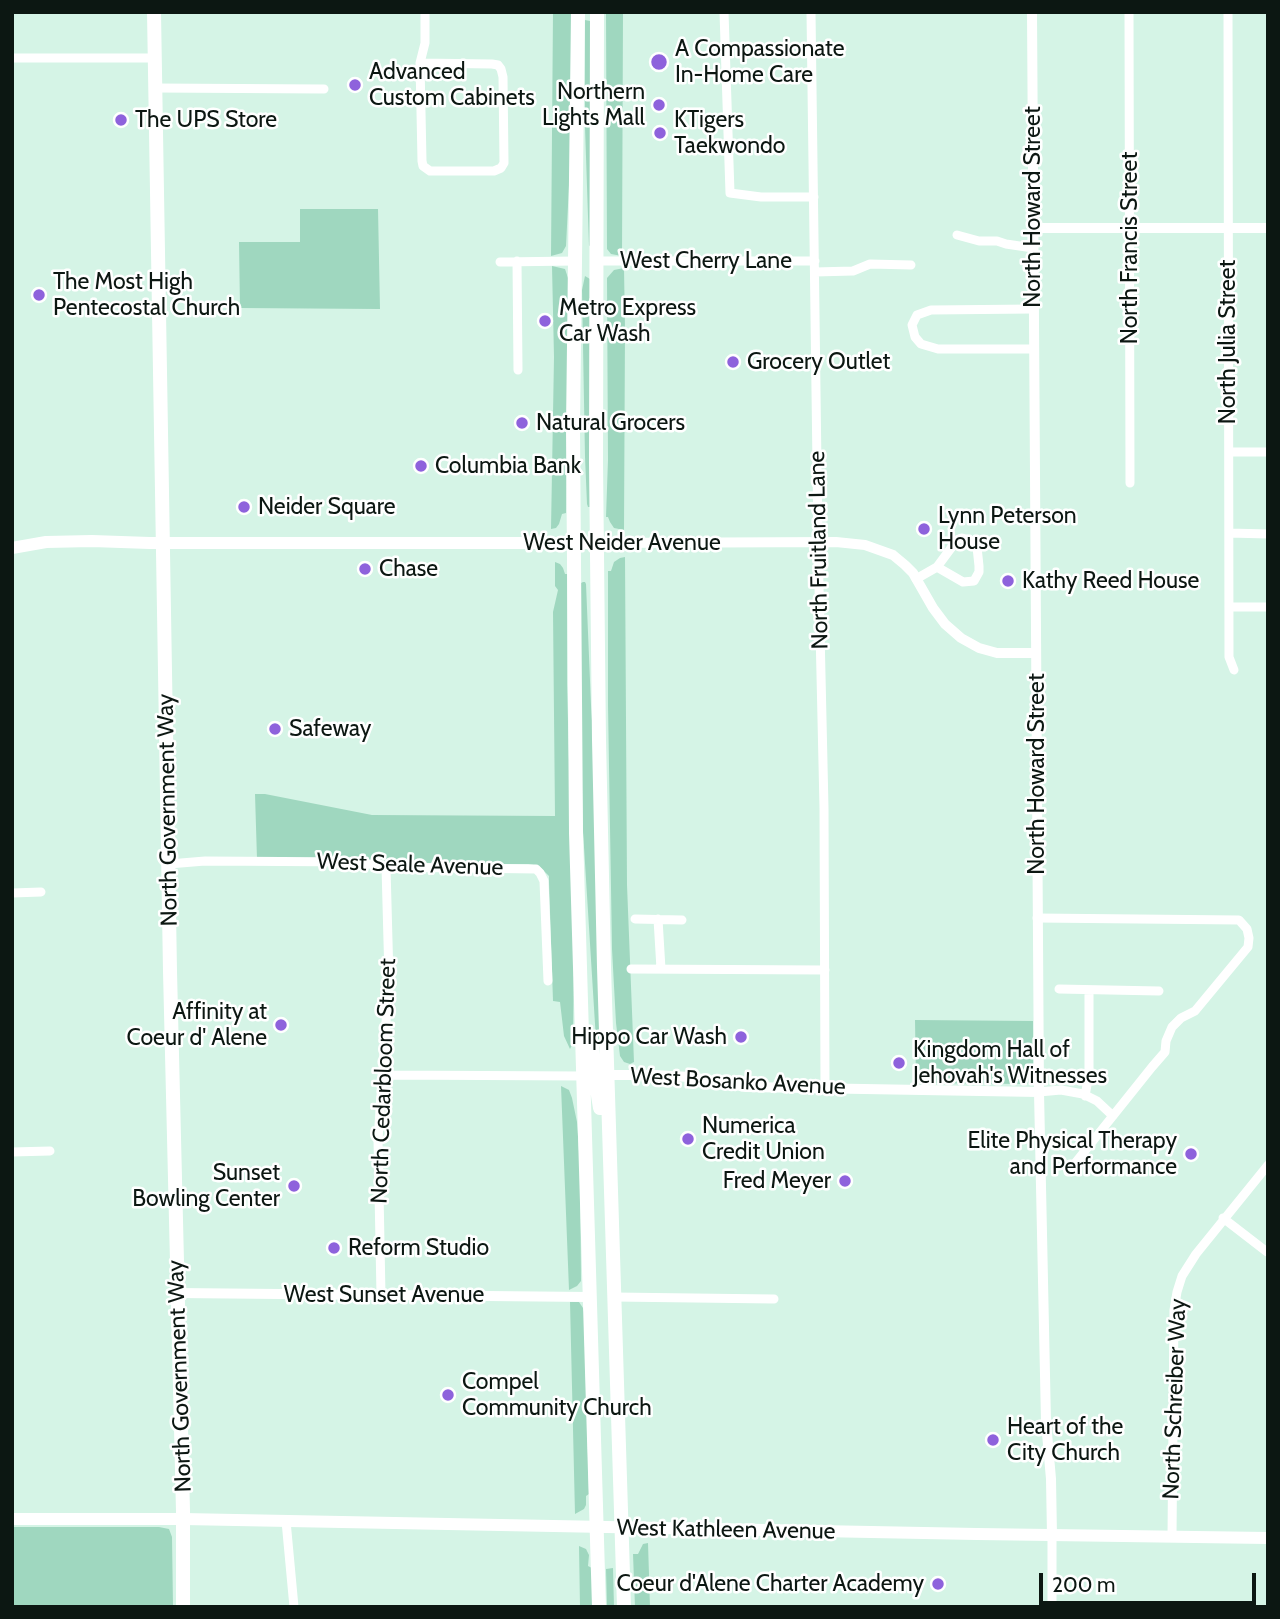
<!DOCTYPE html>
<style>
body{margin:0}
#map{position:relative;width:1280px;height:1619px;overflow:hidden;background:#d5f4e6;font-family:Cabin,sans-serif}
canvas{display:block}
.frame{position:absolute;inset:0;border:14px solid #0c1712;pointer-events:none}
.scale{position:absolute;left:1039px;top:1573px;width:217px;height:32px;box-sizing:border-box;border:4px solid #0c1712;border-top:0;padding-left:9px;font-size:21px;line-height:24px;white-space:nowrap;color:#0c1712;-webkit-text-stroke:5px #fff;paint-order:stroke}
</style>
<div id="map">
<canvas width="1280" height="1619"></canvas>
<div class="frame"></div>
<div class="scale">200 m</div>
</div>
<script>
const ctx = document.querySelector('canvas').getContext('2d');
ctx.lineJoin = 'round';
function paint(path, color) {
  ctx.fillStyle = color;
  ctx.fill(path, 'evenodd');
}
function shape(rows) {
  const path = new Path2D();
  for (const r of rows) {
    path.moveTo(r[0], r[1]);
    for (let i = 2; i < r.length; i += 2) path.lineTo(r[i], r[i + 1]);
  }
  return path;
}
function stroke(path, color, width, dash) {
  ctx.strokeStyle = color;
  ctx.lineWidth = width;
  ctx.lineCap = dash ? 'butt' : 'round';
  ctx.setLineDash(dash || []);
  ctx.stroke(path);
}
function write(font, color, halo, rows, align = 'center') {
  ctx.font = font + ' Cabin,sans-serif';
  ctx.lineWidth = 5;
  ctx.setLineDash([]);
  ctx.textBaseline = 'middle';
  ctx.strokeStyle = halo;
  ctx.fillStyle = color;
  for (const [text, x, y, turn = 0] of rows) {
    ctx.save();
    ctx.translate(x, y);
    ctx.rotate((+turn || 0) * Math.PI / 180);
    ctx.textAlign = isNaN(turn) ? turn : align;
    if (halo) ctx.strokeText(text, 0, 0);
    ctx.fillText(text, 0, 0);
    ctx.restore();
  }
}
const green = shape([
 [553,12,572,12,571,145,566,246,562,253,551,256],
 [606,12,623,12,622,256,611,254,607,249],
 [585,20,590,21,592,55,591,245,589,246,585,127],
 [300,209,378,209,380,309,240,308,239,242,300,242],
 [552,266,565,269,569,281,566,513,562,514,559,524,556,528,551,529,554,357],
 [624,268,625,329,624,530,614,528,610,522,608,517,606,517,608,460,607,278,614,270],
 [585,276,590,279,590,507,588,507,587,504,585,457,582,290],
 [625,557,627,885,634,1062,630,1064,624,1062,620,1056,616,1023,612,949,608,705,608,571,611,571,614,562,620,558],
 [555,562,560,564,563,568,565,574,567,574,567,684,574,950,573,1043,570,1049,564,1036,560,1002,553,1001,549,882,549,876,539,866,528,864,395,864,355,858,257,859,255,794,265,794,372,815,555,816,553,612,558,590,555,586],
 [583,582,585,582,586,584,591,705,597,799,600,1042,596,1040,583,831,581,748,581,583],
 [915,1020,1033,1021,1033,1081,1027,1084,916,1083],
 [561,1086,569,1090,572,1098,577,1122,580,1166,581,1281,577,1286,569,1290],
 [570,1302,579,1302,583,1308,584,1312,589,1494,586,1496,586,1505,584,1509,575,1514],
 [12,1527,159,1527,169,1529,172,1537,173,1607,12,1607],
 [648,1543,650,1607,635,1607,633,1554,638,1554,643,1544],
 [579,1546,586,1549,589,1555,588,1566,592,1568,594,1607,580,1607],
 [613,1568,614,1607,607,1607,606,1569]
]);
const minor = shape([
 [724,12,730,193,761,197,814,197],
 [811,12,818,542,824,808,825,1088],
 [1129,12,1130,483],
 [1228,12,1229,657,1234,670],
 [12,58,155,58],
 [420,63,492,64,498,65,501,69,503,77,504,163,501,168,494,171,430,171,423,166,422,161,420,63,425,43,425,12],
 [155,88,324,89],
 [957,235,979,241,997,241,1006,244,1033,248],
 [517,261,518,370],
 [598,261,815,261],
 [500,262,575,261],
 [815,272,853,271,870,264,911,265],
 [1033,309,931,310,917,315,912,325,915,337,921,344,938,349,1033,349],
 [1229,452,1268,452],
 [1229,533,1268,534],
 [916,579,937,567,957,540,962,538,974,541,977,547,979,566,979,572,974,581,963,582,937,567],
 [1229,607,1268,607],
 [169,864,205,861,358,862,386,867,536,869,540,873,544,881,548,981],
 [12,893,41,892],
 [1037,918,1239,920,1247,929,1249,938,1248,947,1195,1011,1181,1018,1172,1027,1166,1041,1165,1052,1152,1067,1068,1172],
 [635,919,682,920],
 [658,919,661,969],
 [631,969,825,970],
 [1059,989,1159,991],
 [382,1075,583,1076],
 [1039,1092,1061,1090,1083,1094,1097,1101,1113,1116],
 [1085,1096,1089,1074,1089,990],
 [12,1152,50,1151],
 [1223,1218,1267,1252],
 [381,1295,378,1140,389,978,386,867],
 [614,1297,774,1299],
 [286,1521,294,1607],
 [1052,1536,1052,1607],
 [1172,1537,1174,1310,1177,1292,1182,1276,1196,1254,1268,1165]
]);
const tertiary = shape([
 [1032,12,1039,1092,1046,1422,1051,1479,1052,1536],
 [1033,228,1268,228],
 [597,543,836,542,865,545,893,555,905,565,913,573,933,608,945,624,961,638,979,648,997,653,1036,653],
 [607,1075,653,1075,690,1077,747,1087,1039,1092],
 [177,1293,590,1297]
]);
const secondary = shape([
 [12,548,46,542,92,541,150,543,597,543],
 [12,1519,183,1519,977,1534,1268,1538]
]);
const primary = shape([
 [154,12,170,971,183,1511,183,1607]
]);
const trunk = shape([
 [578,12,573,427,576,833,599,1607],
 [597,12,596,462,599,740,604,967,624,1607],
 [591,1037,594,1068,600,1073,607,1075],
 [583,1076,592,1078,596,1083,600,1108]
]);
const markers = [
 [659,62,9,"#8e62dc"],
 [355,85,7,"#8e62dc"],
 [659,105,7,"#8e62dc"],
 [121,120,7,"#8e62dc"],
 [660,133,7,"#8e62dc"],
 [39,295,7,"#8e62dc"],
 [545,321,7,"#8e62dc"],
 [733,362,7,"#8e62dc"],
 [522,423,7,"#8e62dc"],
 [421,466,7,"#8e62dc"],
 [244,507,7,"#8e62dc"],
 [924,529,7,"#8e62dc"],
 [365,569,7,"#8e62dc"],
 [1008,581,7,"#8e62dc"],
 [275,729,7,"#8e62dc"],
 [281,1025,7,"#8e62dc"],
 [741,1037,7,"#8e62dc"],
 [899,1063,7,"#8e62dc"],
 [688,1139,7,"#8e62dc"],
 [1191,1154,7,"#8e62dc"],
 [845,1181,7,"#8e62dc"],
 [294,1186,7,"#8e62dc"],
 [334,1248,7,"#8e62dc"],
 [448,1395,7,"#8e62dc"],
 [993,1440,7,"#8e62dc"],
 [938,1584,7,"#8e62dc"]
];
const poiNames = [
 ["A Compassionate",675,49],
 ["In-Home Care",675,75],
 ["Advanced",369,72],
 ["Custom Cabinets",369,98],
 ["Northern",645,92,"right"],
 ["Lights Mall",645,118,"right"],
 ["The UPS Store",135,120],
 ["KTigers",674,120],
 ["Taekwondo",674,146],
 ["The Most High",53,282],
 ["Pentecostal Church",53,308],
 ["Metro Express",559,308],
 ["Car Wash",559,334],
 ["Grocery Outlet",747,362],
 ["Natural Grocers",536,423],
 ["Columbia Bank",435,466],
 ["Neider Square",258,507],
 ["Lynn Peterson",938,516],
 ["House",938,542],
 ["Chase",379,569],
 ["Kathy Reed House",1022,581],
 ["Safeway",289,729],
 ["Affinity at",267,1012,"right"],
 ["Coeur d' Alene",267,1038,"right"],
 ["Hippo Car Wash",727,1037,"right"],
 ["Kingdom Hall of",913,1050],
 ["Jehovah's Witnesses",913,1076],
 ["Numerica",702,1126],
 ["Credit Union",702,1152],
 ["Elite Physical Therapy",1177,1141,"right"],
 ["and Performance",1177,1167,"right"],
 ["Sunset",280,1173,"right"],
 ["Bowling Center",280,1199,"right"],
 ["Fred Meyer",831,1181,"right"],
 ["Reform Studio",348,1248],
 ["Compel",462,1382],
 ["Community Church",462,1408],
 ["Heart of the",1007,1427],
 ["City Church",1007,1453],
 ["Coeur d'Alene Charter Academy",924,1584,"right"]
];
const streetNames = [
 ["North Howard Street",1033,207,-90],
 ["North Francis Street",1130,248,-90],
 ["West Cherry Lane",706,261],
 ["North Julia Street",1228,342,-90],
 ["West Neider Avenue",622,543],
 ["North Fruitland Lane",819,550,-91],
 ["North Howard Street",1037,774,-90],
 ["North Government Way",168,810,-91],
 ["West Seale Avenue",410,865,2],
 ["North Cedarbloom Street",384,1081,-88],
 ["West Bosanko Avenue",738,1082,3],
 ["West Sunset Avenue",384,1295],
 ["North Government Way",180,1376,-92],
 ["North Schreiber Way",1175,1399,-88],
 ["West Kathleen Avenue",726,1530,1]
];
paint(green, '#9fd7bf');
stroke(minor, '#fff', 9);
stroke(tertiary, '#fff', 10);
stroke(secondary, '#fff', 12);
stroke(primary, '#fff', 14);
stroke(trunk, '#fff', 14);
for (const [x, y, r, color] of markers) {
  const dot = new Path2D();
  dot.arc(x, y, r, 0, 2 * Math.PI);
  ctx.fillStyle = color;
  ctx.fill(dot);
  stroke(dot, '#fff', 2.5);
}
write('23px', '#0c1712', '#fff', poiNames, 'left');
write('23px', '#0c1712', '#fff', streetNames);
</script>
